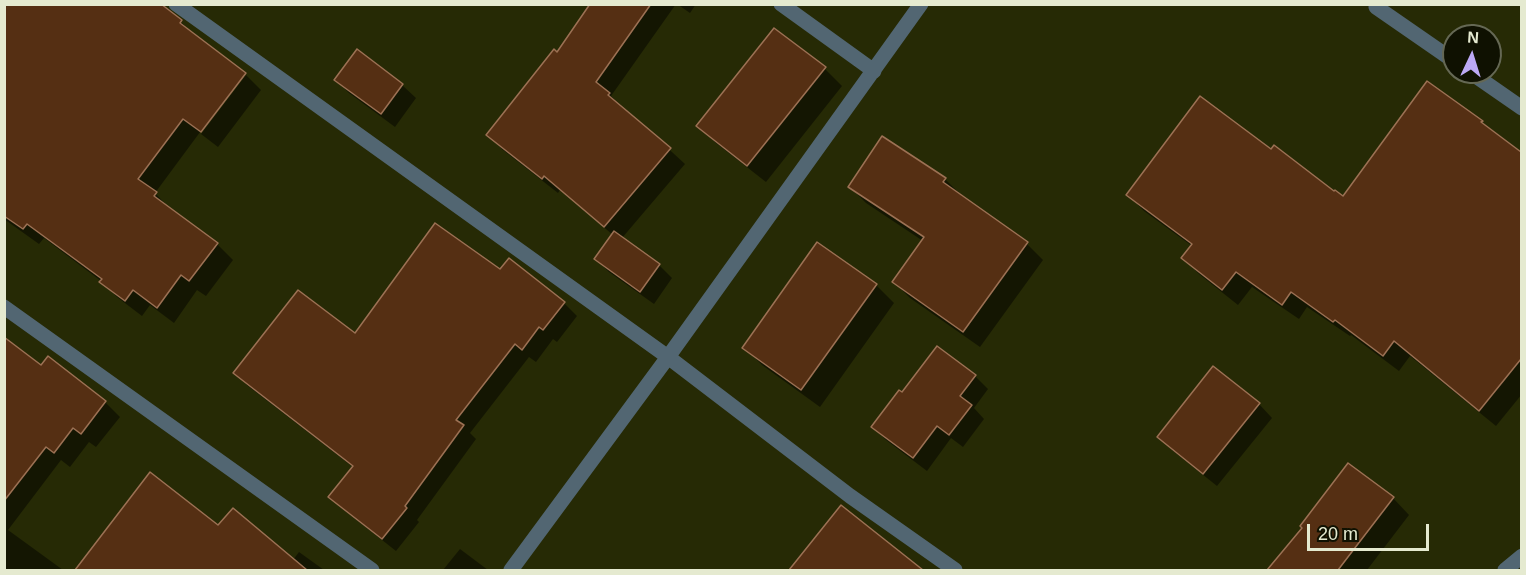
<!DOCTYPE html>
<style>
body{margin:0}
#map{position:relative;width:1526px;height:575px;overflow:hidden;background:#262a05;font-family:Arial,sans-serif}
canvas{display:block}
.frame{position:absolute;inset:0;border:6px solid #e5ead0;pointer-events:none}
.north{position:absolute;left:1442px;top:24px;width:60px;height:60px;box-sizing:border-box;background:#0f1101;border:2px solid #656854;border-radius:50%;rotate:4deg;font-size:16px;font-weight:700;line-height:24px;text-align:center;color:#e5ead0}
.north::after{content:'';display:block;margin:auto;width:21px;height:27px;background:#bca9f5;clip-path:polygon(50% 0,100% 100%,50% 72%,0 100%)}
.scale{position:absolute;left:1307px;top:524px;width:122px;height:27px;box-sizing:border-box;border:3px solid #e5ead0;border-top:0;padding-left:8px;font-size:18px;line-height:21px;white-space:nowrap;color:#e5ead0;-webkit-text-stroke:4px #0f1101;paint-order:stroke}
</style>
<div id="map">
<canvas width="1526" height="575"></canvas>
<div class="frame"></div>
<div class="north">N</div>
<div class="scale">20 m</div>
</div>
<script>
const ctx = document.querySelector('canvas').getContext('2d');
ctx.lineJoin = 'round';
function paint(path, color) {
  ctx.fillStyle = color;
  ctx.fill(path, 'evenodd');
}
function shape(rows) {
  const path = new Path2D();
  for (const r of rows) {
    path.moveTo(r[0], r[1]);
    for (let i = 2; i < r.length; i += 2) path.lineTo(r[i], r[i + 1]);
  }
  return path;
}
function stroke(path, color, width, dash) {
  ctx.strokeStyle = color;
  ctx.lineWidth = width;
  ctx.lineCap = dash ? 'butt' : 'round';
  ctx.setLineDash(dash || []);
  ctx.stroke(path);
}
const shadow = shape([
 [4,4,158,4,181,22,197,38,243,74,155,193,171,210,217,244,233,260,206,296,197,290,174,323,150,305,142,316,117,297,101,281,44,238,39,244,4,219],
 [592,4,676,4,611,96,685,164,622,238,659,265,672,278,654,304,609,272,596,259,613,235,560,190,558,193,503,150,488,135,557,54],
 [677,4,696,4,690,13],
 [357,52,402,85,416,98,395,127,349,93,336,80],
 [825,69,842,86,766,182,716,143,698,126],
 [246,75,261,90,218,147,201,134],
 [1427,83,1482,122,1491,131,1522,154,1522,394,1496,426,1410,356,1399,371,1351,335,1350,336,1307,307,1299,319,1252,287,1238,305,1199,274,1183,258,1192,246,1144,211,1128,195,1271,151,1334,193,1343,198],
 [883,138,945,179,961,195,961,196,1027,244,1043,260,980,347,910,298,894,282,923,241,866,203,850,187],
 [818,244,876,285,894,303,820,407,762,365,744,347],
 [501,271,564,303,577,316,557,342,553,339,536,362,529,357,470,433,476,439,417,520,419,522,396,551,344,510,330,497,353,467,248,386,235,373,355,336],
 [4,339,41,367,48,358,105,402,120,417,96,447,89,442,70,467,61,460,8,530,63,570,4,570],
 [975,376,988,389,974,408,984,419,963,447,951,438,927,471,886,440,873,427,903,394],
 [1259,404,1272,418,1217,486,1172,450,1159,437],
 [1348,465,1393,498,1409,515,1367,570,1269,570,1303,528],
 [151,474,219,527,293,560,299,552,324,570,77,570],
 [841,507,922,570,791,570],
 [460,549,488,570,443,570]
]);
const building = shape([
 [4,4,161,4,182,20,180,23,246,73,201,132,183,119,138,179,157,192,154,196,218,243,189,281,181,275,157,308,133,290,125,301,99,282,102,279,27,224,23,229,4,216,4,4],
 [590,4,651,4,596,82,610,93,608,95,671,148,604,227,544,176,542,179,486,135,554,49,557,52,590,4],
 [774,28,826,67,747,166,696,126,774,28],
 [357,49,403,84,381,114,334,80,357,49],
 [1427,81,1483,121,1481,122,1521,152,1521,359,1479,411,1394,341,1383,356,1335,320,1333,322,1291,292,1282,305,1236,272,1222,290,1181,258,1192,244,1126,195,1200,96,1271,149,1274,145,1334,191,1335,190,1343,196,1427,81],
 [882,136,946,178,943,182,1028,242,963,332,892,282,924,237,848,187,882,136],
 [435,223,500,269,509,258,565,302,543,330,539,327,522,350,515,344,456,420,464,425,405,506,407,508,382,539,328,497,353,466,233,373,298,290,355,333,435,223],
 [614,231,660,264,640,292,594,259,614,231],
 [817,242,877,284,801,390,742,348,817,242],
 [4,337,41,365,48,356,106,401,81,434,73,428,54,453,46,447,4,501,4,337],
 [937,346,976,375,960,396,972,405,949,435,937,426,913,458,871,427,899,390,902,392,937,346],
 [1213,366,1260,403,1203,474,1157,437,1213,366],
 [1348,463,1394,497,1338,570,1267,570,1302,528,1300,526,1348,463],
 [150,472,218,525,233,508,307,570,75,570,150,472],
 [841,505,923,570,789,570,841,505]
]);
const street = shape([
 [176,4,668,357,850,496,955,570],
 [781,4,874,71],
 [1376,7,1454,61],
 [1470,72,1522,108],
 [4,307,372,570],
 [511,570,668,357,921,4],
 [1505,570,1522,556]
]);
paint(shadow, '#0007');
paint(building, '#552f13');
stroke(building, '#9c7154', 1.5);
stroke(street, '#526672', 15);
</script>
